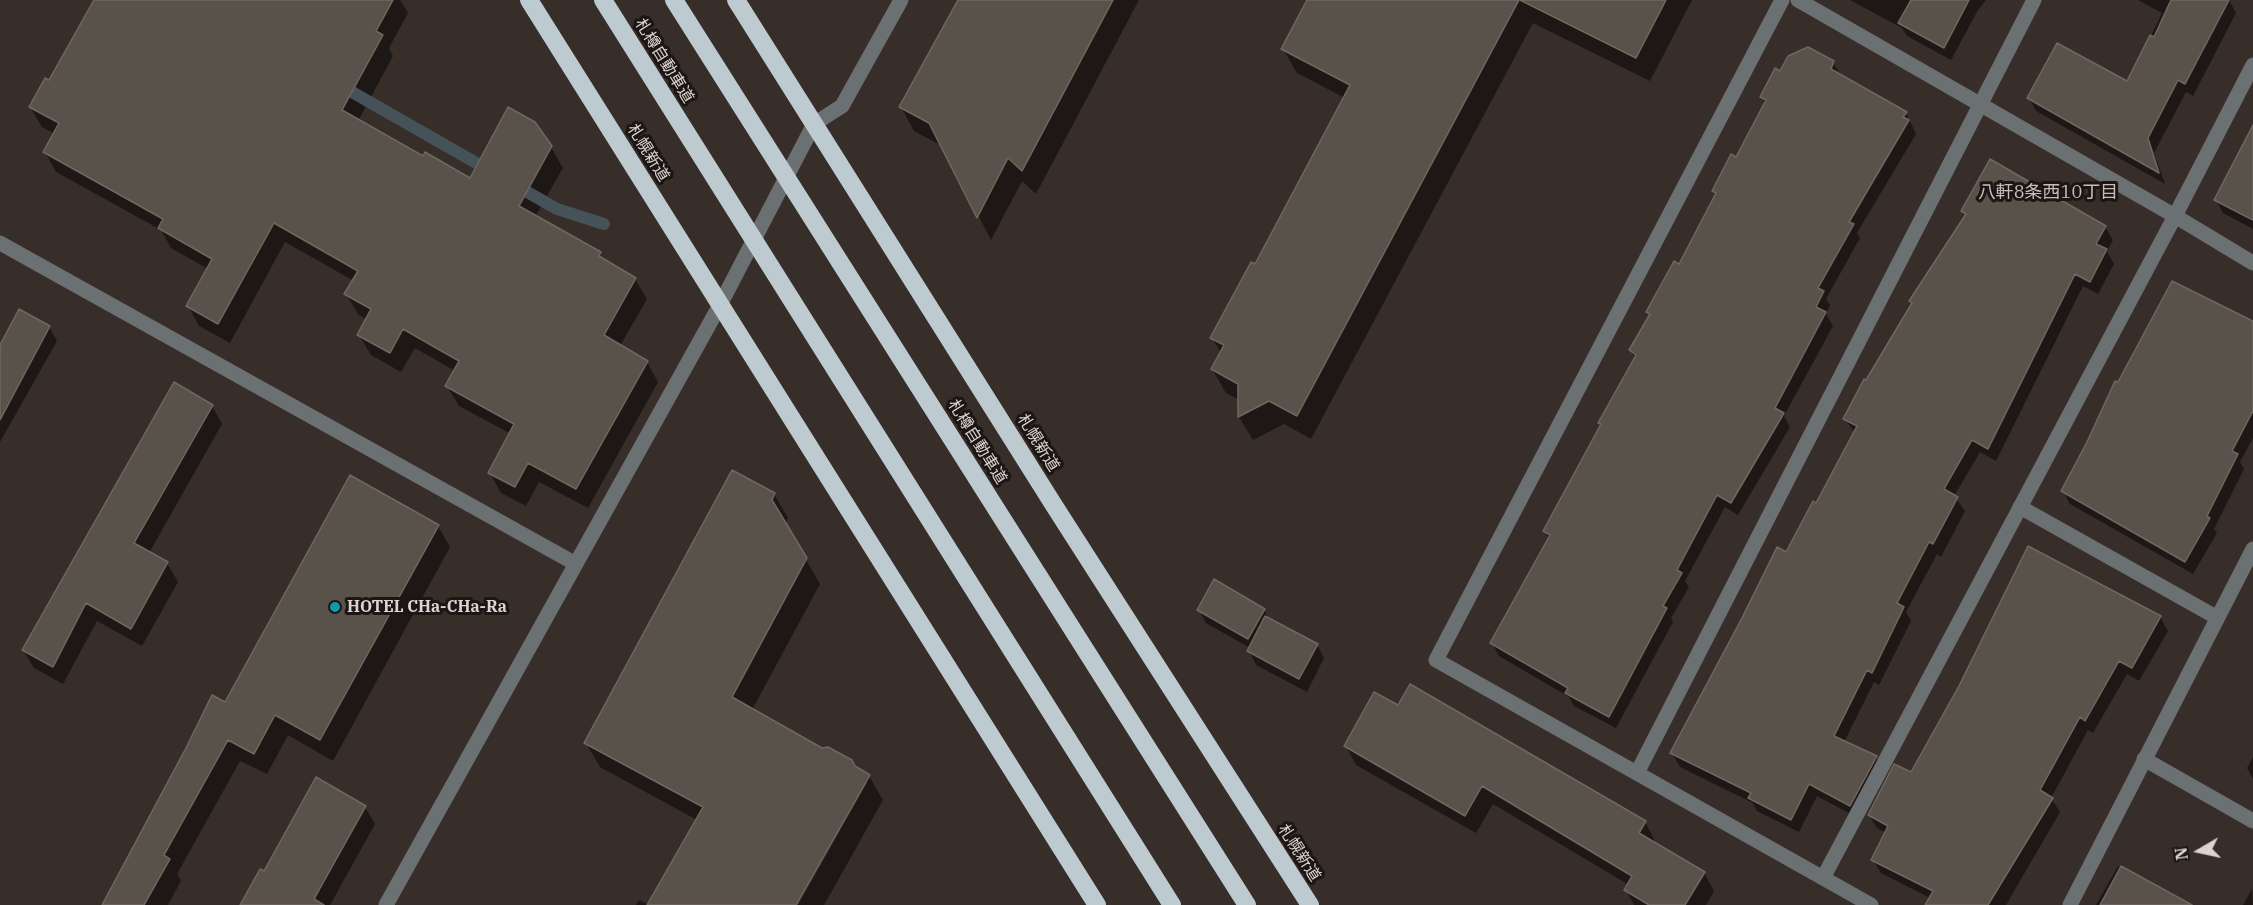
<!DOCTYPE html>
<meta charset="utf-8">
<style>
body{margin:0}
#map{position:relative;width:2253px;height:905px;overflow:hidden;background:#372d29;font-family:"IBM Plex Serif",serif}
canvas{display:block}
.north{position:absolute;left:2169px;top:821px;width:60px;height:60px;-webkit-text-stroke:4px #1b1614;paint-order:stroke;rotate:261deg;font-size:16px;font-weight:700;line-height:24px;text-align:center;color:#dbd4d2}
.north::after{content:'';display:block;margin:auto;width:21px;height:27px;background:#dbd4d2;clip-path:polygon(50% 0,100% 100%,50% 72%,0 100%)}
</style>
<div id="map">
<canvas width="2253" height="905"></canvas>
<div class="north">N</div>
</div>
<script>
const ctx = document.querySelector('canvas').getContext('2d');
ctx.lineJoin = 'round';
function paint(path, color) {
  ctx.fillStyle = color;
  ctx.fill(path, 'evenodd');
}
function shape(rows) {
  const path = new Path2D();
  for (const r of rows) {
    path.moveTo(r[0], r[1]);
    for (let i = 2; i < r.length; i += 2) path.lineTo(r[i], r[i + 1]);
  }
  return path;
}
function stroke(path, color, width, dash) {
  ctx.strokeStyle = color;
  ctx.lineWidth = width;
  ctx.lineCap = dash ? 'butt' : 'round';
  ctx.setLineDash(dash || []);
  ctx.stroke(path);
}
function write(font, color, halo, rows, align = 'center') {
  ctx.font = font + ' "IBM Plex Serif","Noto Sans JP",serif';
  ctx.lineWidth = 6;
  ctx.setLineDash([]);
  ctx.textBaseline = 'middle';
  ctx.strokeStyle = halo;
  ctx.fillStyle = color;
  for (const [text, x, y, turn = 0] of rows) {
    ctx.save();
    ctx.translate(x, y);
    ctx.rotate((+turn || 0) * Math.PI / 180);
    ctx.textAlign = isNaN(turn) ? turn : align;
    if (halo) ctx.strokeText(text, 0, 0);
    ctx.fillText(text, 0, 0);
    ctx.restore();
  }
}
const shadow = shape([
 [96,0,400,0,408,13,389,48,393,56,358,121,423,158,470,180,551,147,563,168,535,217,600,254,604,260,635,279,647,299,620,346,647,362,658,382,588,508,539,482,526,506,501,493,490,473,511,434,459,406,447,386,455,371,415,348,401,372,371,355,359,335,367,320,358,314,346,294,354,281,285,242,230,343,199,326,188,306,208,269,171,248,161,230,56,172,45,152,55,134,42,127,30,107,49,82],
 [959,0,1139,0,1036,194,1022,181,991,240,942,146,914,131,901,107],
 [1309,0,1692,0,1650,81,1533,23,1311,439,1284,424,1253,440,1239,417,1240,400,1226,393,1212,369,1221,353,1212,338,1256,267,1345,98,1297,73,1283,49],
 [1850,0,1986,0,1978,10,1951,60,1907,36,1902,28],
 [2138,0,2229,0,2236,13,2193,96,2186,92,2154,153,2165,184,2036,111,2029,98,2128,83,2162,13],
 [1833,63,1841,75,1906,113,1916,134,1857,233,1860,238,1826,299,1830,305,1826,314,1833,326,1784,416,1790,427,1738,515,1725,507,1685,581,1689,587,1671,618,1673,622,1616,728,1574,706,1569,697,1499,656,1492,643,1549,539,1544,531,1602,425,1600,423,1636,359,1630,350,1651,317,1648,312,1679,266,1716,196,1713,191,1737,159,1765,104,1761,97,1781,73],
 [2253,129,2253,229,2223,213,2216,200],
 [1962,211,2105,227,2113,240,2107,252,2114,264,2098,294,2083,286,1996,461,1980,452,1954,496,1965,511,1941,557,1937,554,1906,612,1911,621,1879,685,1874,682,1844,742,1876,757,1883,770,1858,818,1817,796,1799,832,1757,811,1753,803,1680,767,1672,753,1817,505,1855,433,1845,419,1913,305,1911,302,1966,216],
 [2253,319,2253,438,2240,462,2244,469,2214,529,2217,533,2193,574,2070,504,2063,491,2119,384,2251,322],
 [49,327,57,341,0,442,0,348],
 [212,406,222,424,149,553,167,563,178,582,142,646,97,621,63,684,34,668,23,650],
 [774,494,788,518,785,524,820,584,752,710,869,776,883,800,824,905,798,905,867,783,864,783,795,905,649,905,697,820,600,767,586,743],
 [438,526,450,547,333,761,288,735,267,774,240,761,177,874,181,881,168,905,104,905,225,704],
 [1199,610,1264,610,1270,621,1317,645,1324,658,1307,692,1256,665,1249,651,1250,648,1206,623],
 [2160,617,2168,631,2139,681,2127,674,2093,733,2088,730,2051,798,2060,812,2006,905,1930,905,1930,898,1881,873,1873,860,1886,833,1877,828,1869,815,1912,774],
 [1399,707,1645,822,1655,841,1654,843,1704,873,1714,891,1706,905,1634,905,1626,890,1629,885,1493,804,1476,833,1356,765,1346,746],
 [2253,757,2253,779,2247,768],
 [365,807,375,824,330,905,242,905,264,873],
 [2118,866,2166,893,2174,905,2096,905],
 [2252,889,2253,905,2243,905],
 [639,900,649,905,636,905]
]);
const stream = shape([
 [338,84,492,172],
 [515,185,557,209,604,224]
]);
const building = shape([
 [94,0,393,0,376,31,383,35,342,110,423,156,425,152,470,178,508,107,535,122,552,146,519,206,601,252,599,256,636,278,604,335,648,361,576,489,528,463,515,487,488,473,514,424,445,386,459,361,403,329,390,353,357,335,371,309,344,294,358,271,274,223,218,324,186,306,212,259,158,228,163,219,43,152,59,123,29,107,45,78,49,80,94,0],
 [958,0,1113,0,1022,171,1008,158,977,218,929,123,899,107,958,0],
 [1307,0,1519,0,1297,416,1269,401,1238,417,1238,384,1211,369,1224,345,1210,338,1251,262,1255,264,1350,85,1281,49,1307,0],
 [1520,0,1666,0,1636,58,1520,0],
 [1911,0,1969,0,1944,48,1898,23,1911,0],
 [2171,0,2229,0,2185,84,2178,80,2148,138,2159,173,2027,98,2057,43,2127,81,2150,35,2154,37,2171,0],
 [1808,47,1834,61,1831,69,1907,112,1903,117,1909,120,1849,222,1854,224,1818,288,1824,291,1816,307,1826,312,1775,408,1784,413,1731,503,1717,495,1677,570,1682,573,1663,606,1667,608,1609,717,1565,693,1568,688,1490,643,1550,535,1543,531,1601,424,1598,423,1636,355,1629,350,1650,314,1646,312,1674,261,1679,264,1716,193,1712,191,1731,154,1736,157,1766,100,1760,97,1775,68,1780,71,1788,56,1808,47],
 [2253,125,2253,220,2214,200,2253,125],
 [1990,159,2106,226,2096,244,2107,249,2090,282,2075,274,1988,449,1972,440,1944,489,1958,497,1933,544,1929,542,1897,603,1904,607,1872,673,1867,670,1834,736,1877,756,1850,806,1809,784,1791,820,1748,798,1751,793,1670,753,1742,618,1777,547,1786,552,1813,501,1816,503,1857,426,1843,419,1864,379,1866,380,1912,303,1909,301,1966,214,1961,211,1990,159],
 [2172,281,2253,321,2253,411,2232,451,2238,454,2207,516,2210,518,2185,562,2061,491,2087,442,2115,381,2118,382,2172,281],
 [19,309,50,326,0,420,0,345,19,309],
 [174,382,213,405,134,543,168,562,131,629,86,603,53,667,22,650,174,382],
 [732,470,775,493,772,500,807,558,732,697,822,748,828,747,852,760,855,766,870,775,796,905,647,905,703,807,584,743,732,470],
 [350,475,439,525,320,740,275,715,254,754,228,740,164,855,170,859,144,905,102,905,186,748,212,695,225,702,350,475],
 [2028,546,2161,616,2132,668,2119,661,2085,721,2080,717,2040,790,2053,798,1988,905,1925,905,1933,891,1871,860,1888,826,1868,815,1894,764,1911,772,1959,686,2028,546],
 [1214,579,1265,609,1248,639,1197,610,1214,579],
 [1265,616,1318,644,1299,679,1247,651,1265,616],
 [1410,684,1646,821,1639,833,1705,872,1685,905,1649,905,1624,890,1632,876,1482,786,1465,816,1344,746,1374,692,1398,705,1410,684],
 [316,777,366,806,314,899,324,905,240,905,260,869,264,871,316,777],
 [2121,866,2192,905,2100,905,2121,866]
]);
const minor = shape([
 [1782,0,1436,660,1871,905],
 [1798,0,2175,216,2253,263],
 [0,243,576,564],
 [2020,507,2216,617],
 [2144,759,2253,821],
 [1637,773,2034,0],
 [1823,878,2175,216,2253,65],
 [386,905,720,305,814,124,842,106,901,0],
 [2070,905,2253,549]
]);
const highway = shape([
 [529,0,1097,905],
 [736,0,1055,507,1310,905]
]);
const highwayBridge = shape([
 [603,0,1172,905],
 [674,0,1247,905]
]);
const markers = [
 [335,607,6,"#0f9aa8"]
];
const streetNames = [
 ["札樽自動車道",664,61,58],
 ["札幌新道",648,153,58],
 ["札樽自動車道",977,442,58],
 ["札幌新道",1038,443,58],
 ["札幌新道",1299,853,57]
];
const poiNames = [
 ["HOTEL CHa-CHa-Ra",347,607]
];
const neighbourhoodNames = [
 ["八軒8条西10丁目",2048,193]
];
paint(shadow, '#0007');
stroke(stream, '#455258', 12);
paint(building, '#59524a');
stroke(building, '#706860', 1.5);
stroke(minor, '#6b7072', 15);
stroke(highway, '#bdcbd0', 18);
stroke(highwayBridge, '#bdcbd0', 18);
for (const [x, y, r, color] of markers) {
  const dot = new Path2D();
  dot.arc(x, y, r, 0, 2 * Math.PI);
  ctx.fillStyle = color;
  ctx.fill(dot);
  stroke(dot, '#1b1614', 2);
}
write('16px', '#dbd4d2', '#1b1614', streetNames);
write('bold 16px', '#dbd4d2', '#1b1614', poiNames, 'left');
write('18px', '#c9bcb7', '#1b1614', neighbourhoodNames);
</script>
